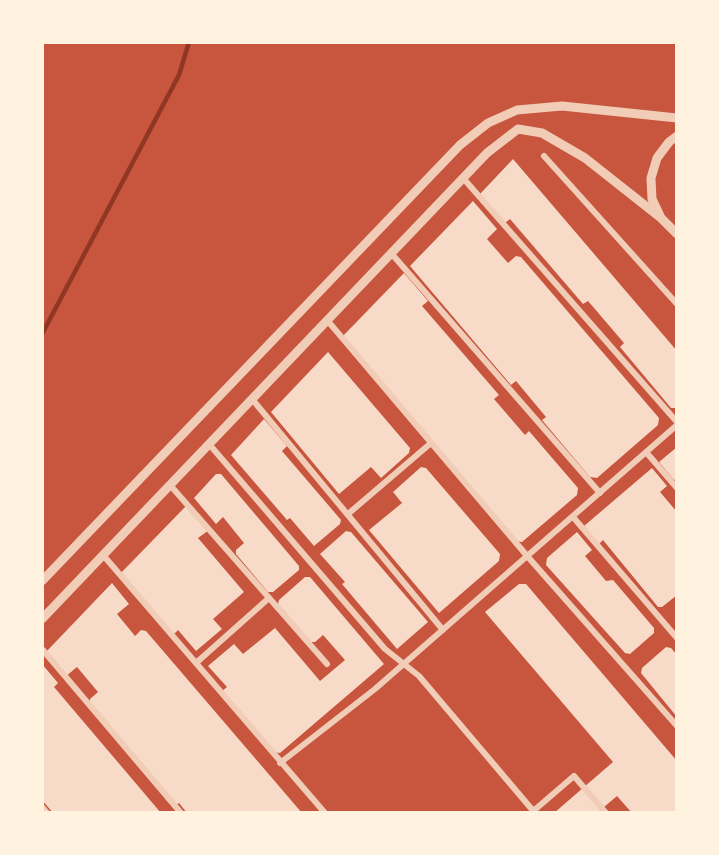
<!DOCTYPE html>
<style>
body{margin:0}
#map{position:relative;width:719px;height:855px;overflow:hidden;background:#c8553d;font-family:Cabin,sans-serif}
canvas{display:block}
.frame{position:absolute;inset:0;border:44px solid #fff3e0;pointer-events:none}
</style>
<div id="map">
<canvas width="719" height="855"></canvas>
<div class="frame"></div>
</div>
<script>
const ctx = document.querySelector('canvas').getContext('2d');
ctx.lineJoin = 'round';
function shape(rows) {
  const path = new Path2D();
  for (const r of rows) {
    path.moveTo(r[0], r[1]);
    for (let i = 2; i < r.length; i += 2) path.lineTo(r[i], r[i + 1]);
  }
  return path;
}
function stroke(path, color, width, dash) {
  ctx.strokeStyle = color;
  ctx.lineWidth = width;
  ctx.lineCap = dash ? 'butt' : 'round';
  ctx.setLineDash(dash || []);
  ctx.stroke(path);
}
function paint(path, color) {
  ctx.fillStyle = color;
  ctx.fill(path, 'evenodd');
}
const stream = shape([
 [42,334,179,75,189,42]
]);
const building = shape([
 [513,159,677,351,677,408,671,408,620,347,624,343,588,301,583,304,510,219,505,223,480,194],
 [473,201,497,229,487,239,508,263,516,256,521,257,659,418,658,425,597,478,590,477,542,420,546,417,516,381,511,385,410,266],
 [404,273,428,301,422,306,499,395,494,399,525,435,529,431,578,488,577,495,522,542,515,541,341,338],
 [328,352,410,448,409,453,381,478,371,467,339,494,271,412],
 [264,419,287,446,282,451,341,520,340,524,314,546,290,518,287,520,231,455],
 [677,447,677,478,674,480,659,462],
 [421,467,426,468,500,554,499,561,439,613,369,530,402,503,393,492],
 [652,468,667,486,660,492,677,512,677,595,662,607,658,607,603,540,599,544,584,526],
 [216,474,221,474,299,566,299,570,273,592,268,592,236,554,236,550,244,543,223,517,216,524,194,498],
 [187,505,209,530,198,538,244,592,213,619,222,629,196,651,178,630,173,635,118,576],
 [346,531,351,532,428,622,397,649,342,584,345,582,320,554],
 [577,532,592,550,585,556,606,581,613,580,654,628,654,633,630,654,625,653,546,565,547,558],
 [305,577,310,577,384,664,280,753,273,752,221,692,227,687,208,666,234,644,243,654,275,628,320,681,345,660,323,635,315,642,311,642,278,604,279,600],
 [112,583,129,604,117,614,135,636,141,630,146,631,302,813,187,813,179,803,176,805,90,704,90,699,98,692,77,667,65,677,45,653],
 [519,584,526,584,677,761,677,813,632,813,617,796,597,813,554,813,613,762,485,612],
 [666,647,671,648,677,655,677,717,641,673,642,668],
 [42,664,58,683,54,687,161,813,53,813,42,800]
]);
const minor = shape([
 [544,156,677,304],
 [463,178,677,422],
 [391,253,600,493],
 [327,320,528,557,677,726],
 [252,399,443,630],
 [209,444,385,649,419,676,535,813],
 [646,452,677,488],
 [170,485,327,664],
 [348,514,431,443],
 [573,517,677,638],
 [103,555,325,813],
 [42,649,181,813],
 [196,663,269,598],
 [280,763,375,689,677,425],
 [42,807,47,813],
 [531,813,574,776,606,813]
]);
const tertiary = shape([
 [677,136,669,142,657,158,651,178,652,199,661,218,677,234],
 [42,581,460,145,488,123,517,110,562,106,677,118],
 [42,619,487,153,518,129,542,133,585,158,661,218]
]);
stroke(stream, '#8f3625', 4.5);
paint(building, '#f7dbc8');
stroke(minor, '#f1ccb7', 6);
stroke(tertiary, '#f1ccb7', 9);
</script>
